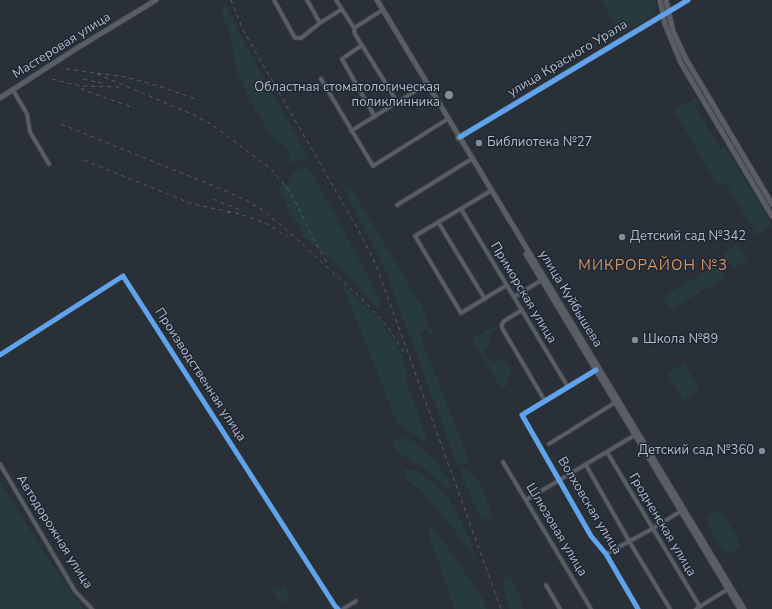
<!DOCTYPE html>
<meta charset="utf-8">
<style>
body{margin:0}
canvas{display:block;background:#2a3038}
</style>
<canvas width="772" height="609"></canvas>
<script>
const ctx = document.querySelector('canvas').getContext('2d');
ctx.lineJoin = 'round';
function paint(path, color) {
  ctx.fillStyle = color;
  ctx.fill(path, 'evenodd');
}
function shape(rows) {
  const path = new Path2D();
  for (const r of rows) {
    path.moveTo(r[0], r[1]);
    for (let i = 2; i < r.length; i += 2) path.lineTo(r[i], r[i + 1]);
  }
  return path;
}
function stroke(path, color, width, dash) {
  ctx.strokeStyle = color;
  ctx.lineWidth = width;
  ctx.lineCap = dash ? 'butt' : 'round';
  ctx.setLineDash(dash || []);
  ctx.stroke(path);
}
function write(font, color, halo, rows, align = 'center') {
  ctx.font = font + ' "Nunito Sans",sans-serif';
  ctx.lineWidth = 3;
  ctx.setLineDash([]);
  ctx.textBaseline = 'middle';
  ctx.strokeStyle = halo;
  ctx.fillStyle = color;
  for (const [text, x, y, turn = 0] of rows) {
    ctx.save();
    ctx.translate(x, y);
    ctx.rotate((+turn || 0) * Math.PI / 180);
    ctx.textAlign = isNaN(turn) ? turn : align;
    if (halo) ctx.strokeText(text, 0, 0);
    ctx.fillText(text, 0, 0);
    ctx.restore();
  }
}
const green = shape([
 [601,0,655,0,656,11,653,15,621,34],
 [225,4,258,69,307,155,293,164,289,161,289,153,286,148,283,144,275,141,255,109,238,74,228,27,222,15,222,7],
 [697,97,699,104,695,107,721,149,725,147,772,225,757,235,725,182,718,186,674,110],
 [305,166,312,172,366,273,381,304,379,310,356,284,325,254,304,237,278,188,292,181,291,174],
 [350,186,422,307,434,338,433,338,426,329,419,333,470,462,458,466,383,264,344,190],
 [737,244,747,260,733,269,723,253],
 [718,264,726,277,671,310,663,297],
 [329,272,347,288,381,322,401,353,407,373,404,376,429,444,397,423,343,286],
 [496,325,498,329,490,333,488,347,484,352,492,365,503,358,511,370,506,387,502,389,472,339],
 [684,363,700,390,683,400,667,373],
 [402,438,415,443,434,459,448,479,452,493,428,471,397,452,394,445,394,440],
 [402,468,418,471,437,486,449,499,472,543,475,560,452,527,432,503,418,488,408,482],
 [464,468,480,482,493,517,481,520,460,470],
 [0,482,42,550,83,609,0,609],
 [714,511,720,512,723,514,739,540,739,547,735,551,729,553,723,550,707,524,707,516],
 [429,524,449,549,483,599,487,609,455,609,429,535],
 [506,577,515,583,524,609,510,609,503,586,503,578],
 [284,586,288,592,287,593,289,598,283,602,279,602,272,590,275,587,279,587,281,592,284,590,280,587]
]);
const street = shape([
 [274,0,295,38,301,38,320,23,342,9],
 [307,0,320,23],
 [336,0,354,28,355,34,398,103],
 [668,12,688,0],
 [354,28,381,11],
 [362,45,342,59,375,117],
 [321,79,373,166,446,120],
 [13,90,27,114,30,132,49,164],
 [351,131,425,85],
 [489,192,415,236,461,313,507,285],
 [397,205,470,160],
 [461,209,568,387],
 [438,222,485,299],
 [514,297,542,280],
 [522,310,504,321,502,324,502,328,545,401],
 [0,355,123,276,335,606,338,609],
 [596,370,522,415,591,536,606,554,638,609],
 [549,444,616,402],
 [607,452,700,607],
 [503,462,591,609],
 [0,464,75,591,92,609],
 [586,465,629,541,670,609],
 [526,500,635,435],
 [606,554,652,529,681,511],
 [546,585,560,609],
 [343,609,356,601],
 [696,609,728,589]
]);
const secondary = shape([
 [377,0,744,609],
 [660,0,665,24,681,63,772,216],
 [666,0,673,31,686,59,772,204],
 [0,98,74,50,156,0],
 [458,138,668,12],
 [526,254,740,609]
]);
const rail = shape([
 [231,0,244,32,359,231,376,265,501,609],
 [66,69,126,77,159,86,198,100],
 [97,74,192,114,214,126,271,169,287,188,296,203,315,242,327,263],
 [52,79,80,86,120,87],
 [83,79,101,83],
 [81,88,89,92,134,108],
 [61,124,226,191,243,199,261,209,288,231,365,302,388,327,404,353],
 [84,160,192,204,231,212],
 [213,199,240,210],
 [227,212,236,213,252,218,267,224,287,237]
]);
const cycleway = shape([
 [460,137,688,0],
 [0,355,123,276,335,606,338,609],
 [596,370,522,415,591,536,606,554,638,609]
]);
const markers = [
 [449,95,5,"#848b96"],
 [479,143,4,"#848b96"],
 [622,237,4,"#848b96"],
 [635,340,4,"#848b96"],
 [762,451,4,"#848b96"]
];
const streetNames = [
 ["Мастеровая улица",62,46,-32],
 ["улица Красного Урала",568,59,-31],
 ["Приморская улица",523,293,59],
 ["улица Куйбышева",570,299,59],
 ["Производственная улица",200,375,57],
 ["Волховская улица",589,506,59],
 ["Гродненская улица",662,525,59],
 ["Шлюзовая улица",556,530,59],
 ["Автодорожная улица",54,532,58]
];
const poiNames = [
 ["Областная стоматологическая",440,88,"right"],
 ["поликлинника",440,103,"right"],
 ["Библиотека №27",487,143],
 ["Детский сад №342",630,237],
 ["Школа №89",643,340],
 ["Детский сад №360",754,451,"right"]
];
const quarterNames = [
 ["МИКРОРАЙОН №3",653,266]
];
paint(green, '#273a3e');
stroke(street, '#484c53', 5);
stroke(secondary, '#484c53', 6);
stroke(street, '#5a5e66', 3);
stroke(secondary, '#595d64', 4.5);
stroke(rail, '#595d64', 1, [4, 4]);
stroke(cycleway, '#60a3ed', 5);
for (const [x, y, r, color] of markers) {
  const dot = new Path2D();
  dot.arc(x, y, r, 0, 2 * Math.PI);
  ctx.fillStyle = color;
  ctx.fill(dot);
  stroke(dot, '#1d2633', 1.5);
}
write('13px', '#b4bcc9', '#1d2633', streetNames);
write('13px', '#b4bcc9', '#1d2633', poiNames, 'left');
ctx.letterSpacing = '1px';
write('15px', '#d59563', '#1d2633', quarterNames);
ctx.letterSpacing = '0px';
</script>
